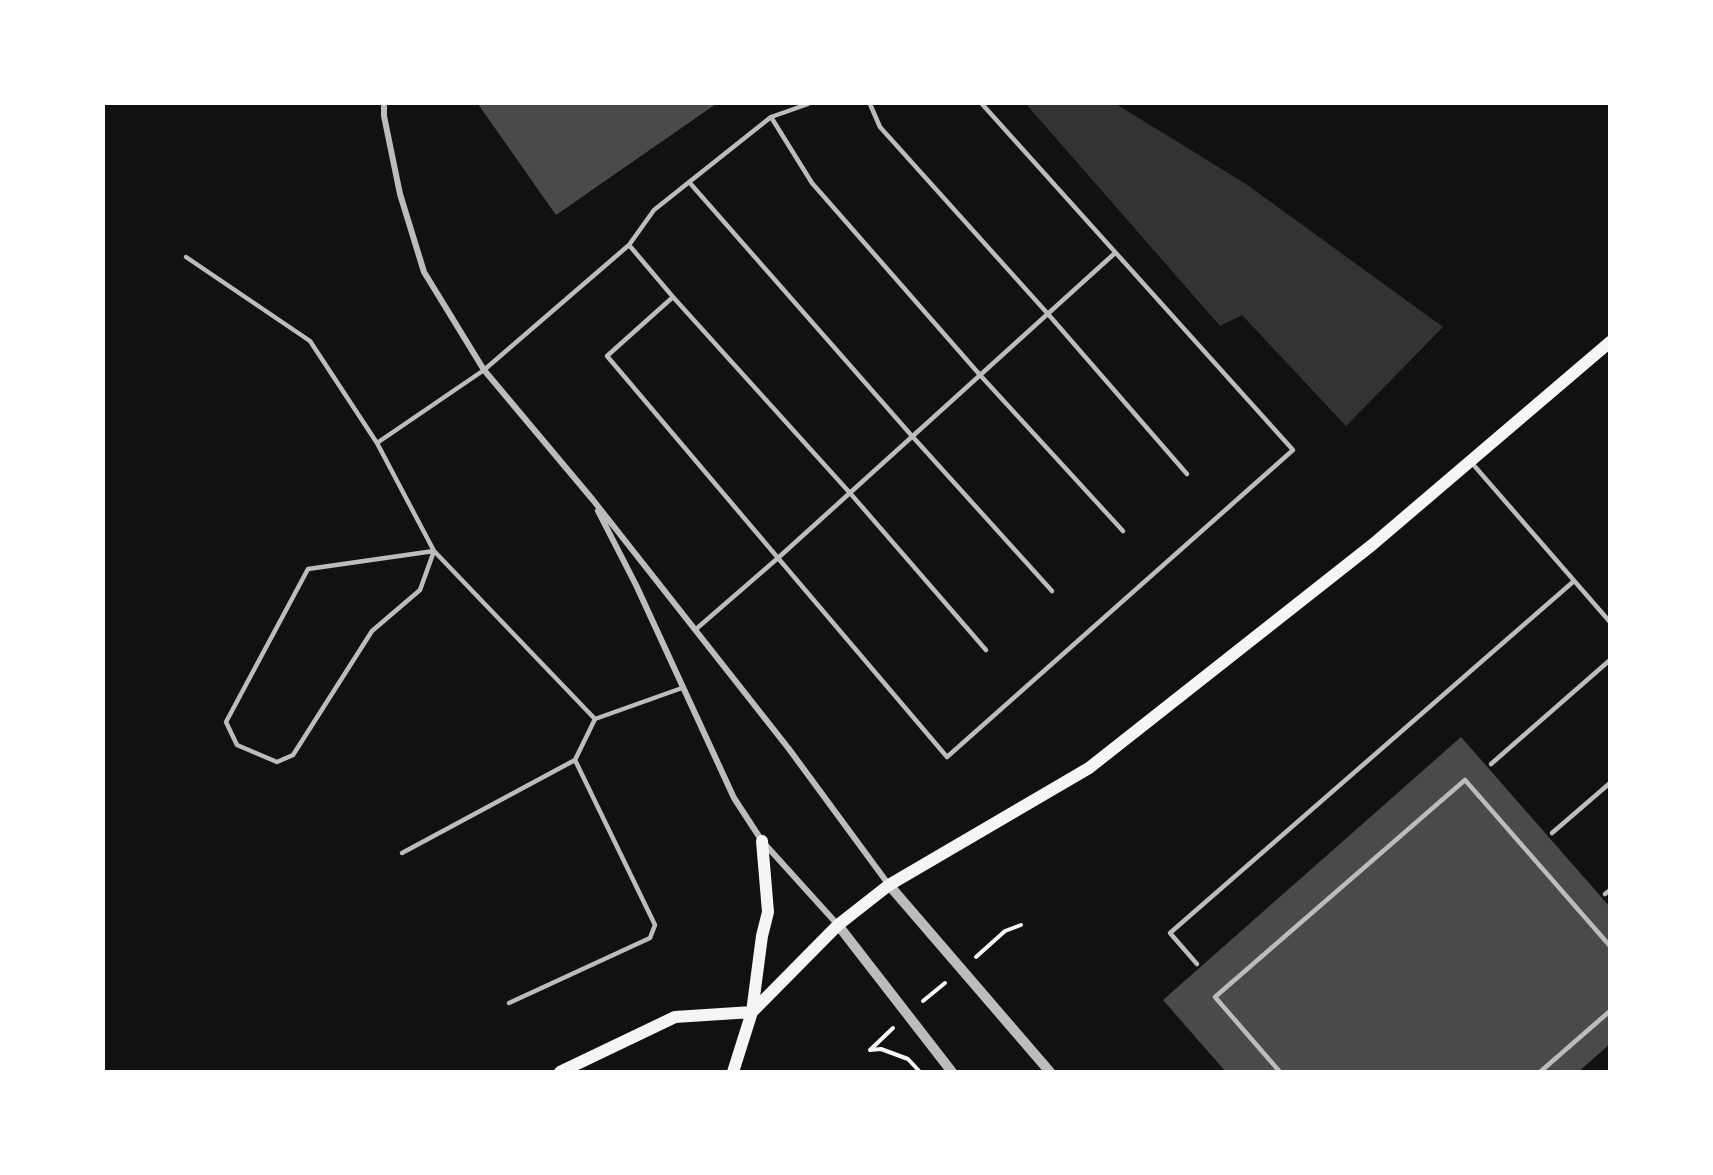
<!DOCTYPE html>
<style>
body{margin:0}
#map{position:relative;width:1713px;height:1175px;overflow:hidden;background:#111;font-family:Bitter,serif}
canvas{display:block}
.frame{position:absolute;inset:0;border:105px solid #fff;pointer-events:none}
</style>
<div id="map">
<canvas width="1713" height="1175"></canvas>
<div class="frame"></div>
</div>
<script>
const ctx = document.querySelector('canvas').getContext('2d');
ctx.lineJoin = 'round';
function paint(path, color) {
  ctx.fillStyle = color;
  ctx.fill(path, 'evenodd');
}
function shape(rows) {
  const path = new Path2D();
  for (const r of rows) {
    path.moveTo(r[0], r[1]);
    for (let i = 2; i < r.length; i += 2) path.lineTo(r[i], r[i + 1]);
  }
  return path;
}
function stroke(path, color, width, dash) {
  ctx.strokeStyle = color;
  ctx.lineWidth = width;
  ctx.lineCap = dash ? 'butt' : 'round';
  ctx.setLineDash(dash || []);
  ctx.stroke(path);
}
const water = shape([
 [1026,104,1116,104,1246,184,1443,327,1346,426,1242,315,1220,326]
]);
const building = shape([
 [478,104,716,104,556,215],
 [1461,737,1610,907,1610,1044,1578,1072,1226,1072,1163,1000]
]);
const path = shape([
 [976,957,1005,931,1021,925],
 [923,1001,945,983],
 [893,1028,870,1050,881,1049,908,1059,920,1072]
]);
const service = shape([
 [870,104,880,127,1048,314,1187,474],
 [771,117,812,183,980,375,1123,531],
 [689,182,912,436,1052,591],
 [629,245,673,297,607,356,778,558,1115,253],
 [186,257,310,341,377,443],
 [673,297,850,493,986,650],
 [1471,462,1610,622],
 [434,551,420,590,372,631,293,755,277,762,237,745,226,722,308,569,434,551],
 [695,630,778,558,947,757,1293,450,982,104],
 [682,688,595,719,434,551,377,443,484,370,629,245,654,210,771,117,808,104],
 [1491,764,1610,660],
 [1552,833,1610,783],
 [402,853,575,760,595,719],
 [1605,894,1610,890],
 [1197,964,1170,933,1574,581],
 [509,1003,650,938,655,925,575,760],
 [1280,1072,1215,997,1465,780,1610,946],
 [1540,1072,1610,1011]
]);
const minor = shape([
 [384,104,384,116,400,194,424,272,484,370,593,500,789,749,889,885],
 [598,511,636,585,734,798,762,841,838,925]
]);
const tertiary = shape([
 [889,885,1050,1072],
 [838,925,952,1072]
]);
const secondary = shape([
 [752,1012,762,936,768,912,762,841],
 [560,1072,675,1017,752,1012],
 [733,1072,752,1012,838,925,889,885,1089,768,1372,545,1610,342]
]);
paint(water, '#333');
paint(building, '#4a4a4a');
stroke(path, '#f5f5f5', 4);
stroke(service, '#bcbcbc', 4.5);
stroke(minor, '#bcbcbc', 6);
stroke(tertiary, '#bcbcbc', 10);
stroke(secondary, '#f5f5f5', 12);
</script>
